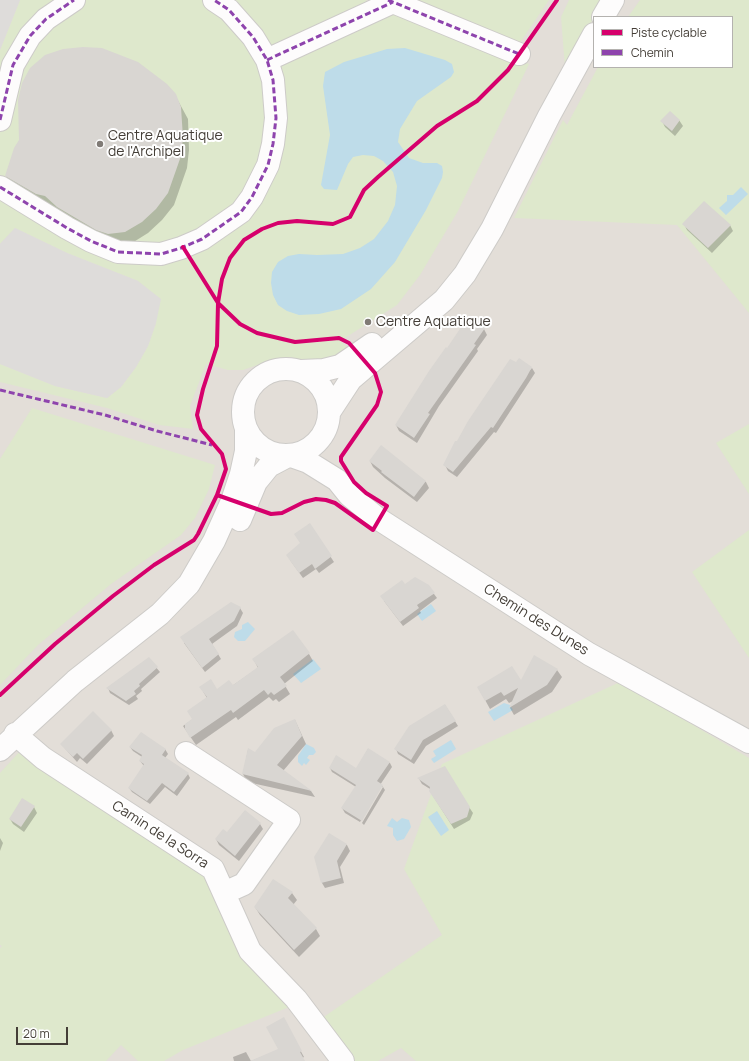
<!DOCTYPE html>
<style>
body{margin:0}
#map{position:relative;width:749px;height:1061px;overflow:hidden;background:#efedea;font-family:Manrope,sans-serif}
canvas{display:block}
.legend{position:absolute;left:593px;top:16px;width:140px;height:52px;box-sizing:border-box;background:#fff;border:1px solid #b4b2af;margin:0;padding:5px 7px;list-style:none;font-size:12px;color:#443e37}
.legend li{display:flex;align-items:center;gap:8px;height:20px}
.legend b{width:20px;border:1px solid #b4b2af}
.scale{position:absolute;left:16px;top:1027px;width:52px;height:18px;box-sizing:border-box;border:2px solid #443e37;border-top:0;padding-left:5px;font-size:12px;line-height:14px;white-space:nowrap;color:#443e37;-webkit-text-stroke:3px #fff;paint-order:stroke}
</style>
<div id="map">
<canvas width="749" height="1061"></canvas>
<ul class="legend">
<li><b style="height:5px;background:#d6006c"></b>Piste cyclable</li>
<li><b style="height:5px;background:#8e44ad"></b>Chemin</li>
</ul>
<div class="scale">20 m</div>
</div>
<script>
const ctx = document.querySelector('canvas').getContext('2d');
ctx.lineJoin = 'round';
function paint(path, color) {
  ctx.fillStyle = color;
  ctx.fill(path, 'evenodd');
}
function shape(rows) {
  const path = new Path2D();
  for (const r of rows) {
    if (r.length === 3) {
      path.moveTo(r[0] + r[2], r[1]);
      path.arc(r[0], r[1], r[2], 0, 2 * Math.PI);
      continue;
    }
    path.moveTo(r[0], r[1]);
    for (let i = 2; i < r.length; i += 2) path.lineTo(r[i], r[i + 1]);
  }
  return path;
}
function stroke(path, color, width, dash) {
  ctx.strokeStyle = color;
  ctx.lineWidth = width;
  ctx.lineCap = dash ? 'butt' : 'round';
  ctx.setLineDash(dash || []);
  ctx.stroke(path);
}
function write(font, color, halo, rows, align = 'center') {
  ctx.font = font + ' Manrope,sans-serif';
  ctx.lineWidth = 4;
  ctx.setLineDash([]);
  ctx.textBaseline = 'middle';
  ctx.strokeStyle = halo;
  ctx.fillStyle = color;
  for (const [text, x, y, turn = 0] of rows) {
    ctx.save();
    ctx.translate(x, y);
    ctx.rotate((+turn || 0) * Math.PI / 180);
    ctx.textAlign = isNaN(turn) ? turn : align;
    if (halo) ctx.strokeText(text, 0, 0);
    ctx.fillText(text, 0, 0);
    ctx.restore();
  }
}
const residential = shape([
 [0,0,749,0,749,1061,0,1061],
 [594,17,732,17,732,67,594,67]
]);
const green = shape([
 [20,0,365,0,529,64,458,211,420,275,397,305,340,341,350,350,337,360,312,364,291,357,272,360,243,370,228,370,206,364,190,406,193,429,159,425,107,408,0,382,0,364,55,386,107,398,121,387,136,367,148,346,156,323,138,281,67,253,15,228,0,244,0,50],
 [413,0,549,0,519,44],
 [569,0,604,0,565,68,561,17],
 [640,0,749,0,749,313,677,225,514,218,563,120,567,125,598,67,732,67,732,17,628,17],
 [32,408,215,465,209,489,195,518,181,535,111,584,38,645,0,685,0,459],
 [749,424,749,494,716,443],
 [749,530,749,658,692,572],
 [620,682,749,758,749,1061,416,1061,401,1048,378,1061,349,1061,318,1021,442,935,404,869,442,764],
 [21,750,209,871,294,1005,183,1050,164,1061,138,1061,121,1045,106,1061,0,1061,0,948,2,946,0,945,0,773]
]);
const parking = shape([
 [0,0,20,0,0,50],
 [15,228,67,253,138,281,161,299,156,323,148,346,136,367,121,387,107,398,55,386,0,364,0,244]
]);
const water = shape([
 [405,48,445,60,452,64,454,72,451,77,417,101,400,129,398,142,409,158,423,163,437,163,442,166,443,172,442,178,426,210,395,262,371,289,341,309,319,314,299,315,287,311,278,305,273,295,271,283,272,272,278,262,288,256,299,254,317,255,343,254,360,248,374,239,388,221,395,205,397,186,393,172,383,161,374,156,363,155,353,157,348,164,337,190,324,189,321,185,330,135,323,86,325,72,344,62,364,56,387,49],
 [741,187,748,194,726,215,719,208,727,201,727,195,733,195],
 [431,604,436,611,422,621,417,614],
 [248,622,255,629,245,641,238,641,234,637,235,632,242,629,242,625],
 [313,659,321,669,301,683,293,674],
 [504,703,510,705,513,710,494,721,488,712],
 [451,740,456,749,434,763,431,759,436,756,433,751],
 [306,744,314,748,316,752,313,755,309,755,307,758,310,760,306,765,304,763,302,766,298,762,298,756],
 [437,811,449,830,441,836,428,817],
 [392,818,397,822,402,818,409,820,411,827,404,839,397,841,393,835,393,828,387,826]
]);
const shadow = shape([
 [175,95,188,119,189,150,187,168,174,205,162,220,148,233,132,243,115,246,13,187,6,176],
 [679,120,683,126,675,136,665,127,662,121],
 [684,224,730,225,733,231,712,253,687,230],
 [484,329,487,335,477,349,478,351,439,406,417,443,399,431,396,425,448,350],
 [532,368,535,373,496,433,494,432,457,477,448,471,445,465,457,443],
 [382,447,426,482,429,488,417,502,385,478,373,467,370,461],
 [309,524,334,562,319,573,316,569,303,578,290,560,301,544],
 [405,586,434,594,437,598,420,611,421,613,403,626,384,601],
 [240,608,243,613,237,626,212,644,221,659,205,672,184,643],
 [309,654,313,661,284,684,290,694,279,702,276,699,273,701,269,697,238,720,236,717,196,745,183,726,193,719,207,698,201,688,217,690,232,686,258,668,254,660],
 [149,659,160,672,141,689,142,691,136,696,138,699,129,705,110,693,108,688],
 [557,670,562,677,552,692,514,715,510,708,513,701,509,703,506,699,490,709,478,687,521,682],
 [445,705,458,726,426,746,414,764,398,754,396,749],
 [295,720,306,744,283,771,311,791,315,797,247,782,243,774,248,750,255,753],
 [111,730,114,736,87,764,80,758,77,762,62,745],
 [130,747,165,749,168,754,165,758,188,774,190,778,177,796,165,787,150,804,132,792,129,788,144,766,140,761,142,757,133,751],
 [368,749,390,763,392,767,380,785,383,787,381,787,360,822,345,813,342,808,356,787,332,772,330,768,357,769],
 [419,779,469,807,473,813,470,820,454,829,433,796,430,789,422,784],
 [383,787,385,790,364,825,362,823],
 [34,807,37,813,24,832,13,824,10,819],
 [245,811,260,824,263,829,239,861,219,845,216,839,227,834],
 [329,835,347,845,350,851,340,867,344,883,325,888,322,883],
 [0,838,3,843,0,851],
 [292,893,297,900,293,905,316,929,320,936,299,957,260,915,255,907],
 [283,1019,304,1057,302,1058,304,1061,234,1061,233,1057,246,1052,251,1061,279,1050]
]);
const building = shape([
 [83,47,102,48,138,62,167,84,176,94,181,107,183,138,181,156,168,193,156,209,142,222,125,232,108,234,96,230,57,207,45,196,36,194,5,176,14,148,19,140,18,100,22,83,30,68,45,55,63,49],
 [670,111,680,120,672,131,660,121],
 [704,201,731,225,708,248,682,224],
 [468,317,485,328,474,344,476,345,428,413,430,414,414,438,395,425,429,371,446,347,447,348],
 [519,358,532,367,526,378,493,428,491,427,453,472,443,465,455,441,457,441,468,421,510,359,516,362],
 [381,445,426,481,414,497,381,472,382,471,369,461],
 [310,523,332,556,315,569,312,564,299,573,286,555,300,543,294,534],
 [415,577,429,585,435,593,417,605,419,608,400,622,380,596,402,580,405,584],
 [231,602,241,607,234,621,209,639,219,654,202,668,180,637],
 [293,630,310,653,280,677,287,686,274,695,271,692,268,695,264,690,233,713,231,710,190,738,185,729,185,724,192,719,187,711,207,697,199,687,211,679,217,689,229,680,233,685,258,667,252,659],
 [534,655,558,669,547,685,509,708,518,688,504,696,501,692,485,701,477,687,512,666,521,680],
 [149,657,158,667,139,684,140,686,134,691,136,694,126,701,106,688],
 [445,704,456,721,423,740,411,760,394,749,409,726],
 [93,711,112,730,83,759,77,753,73,757,60,744],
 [295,719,302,736,277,765,312,791,242,774,248,748,255,752,274,728],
 [141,732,166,749,162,755,189,773,174,792,162,783,147,801,128,788,144,764,139,761,142,755,129,747],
 [368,748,390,762,377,781,383,785,362,821,341,808,356,785,329,768,336,755,356,768],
 [445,766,470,807,467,817,451,824,429,791,430,787,417,778],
 [22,798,35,806,21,827,9,819],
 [245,810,261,823,235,856,215,839,223,829,227,832],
 [329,833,347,844,337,861,341,878,321,883,314,857],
 [273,879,293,892,288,898,317,928,294,950,254,907],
 [284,1017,302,1051,300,1052,305,1061,250,1061,278,1049,266,1027]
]);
const minor = shape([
 [388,0,519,54],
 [603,17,613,0],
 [267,60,393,2],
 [0,120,13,65,30,36,46,19,74,0],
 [0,187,67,228,91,241,118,252,161,254,181,248,202,239,241,212,252,197,268,165,273,144,276,118,273,80,267,60,253,37,229,10,214,0],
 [286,412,43],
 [301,371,324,370,340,366,372,344],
 [330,411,351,379,444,300,465,274,492,229,549,116,594,34],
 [291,456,308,462,337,480,349,495,377,518,589,654,749,742],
 [240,520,256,482,269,466,288,456],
 [15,734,43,758,213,869,250,951,296,999,343,1061],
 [0,750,75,681,160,614,189,584,214,541,232,501,241,474,246,451,246,431],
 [186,753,289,820,244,884,224,893]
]);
const quiet = shape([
 [388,0,519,54],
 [267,60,393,2],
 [0,120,13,65,30,36,46,19,74,0],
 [0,187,67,228,91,241,118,252,161,254,181,248,202,239,241,212,252,197,268,165,273,144,276,118,273,80,267,60,253,37,229,10,214,0],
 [0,390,105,415,157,431,212,445]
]);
const cycleway = shape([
 [183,247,218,303,240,324,257,333,295,342,339,338,349,343,375,373,381,392,377,405,341,457,341,461,354,482,366,493,387,506,373,530,335,503,326,500,316,499,304,502,282,513,271,514,217,495],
 [0,695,55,644,113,596,154,565,194,540,198,534,217,495,226,469,222,454,201,429,197,415,203,389,217,346,218,303,222,279,230,258,244,240,262,229,278,223,297,221,333,224,350,217,364,190,378,177,437,126,477,101,508,70,557,0]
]);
const markers = [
 [100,144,4,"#807b76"],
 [368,322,4,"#807b76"]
];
const poiNames = [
 ["Centre Aquatique",108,136],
 ["de l'Archipel",108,152],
 ["Centre Aquatique",376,322]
];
const streetNames = [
 ["Chemin des Dunes",536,620,32],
 ["Camin de la Sorra",160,835,33]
];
paint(residential, '#e3ded8');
paint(green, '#dee8cc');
paint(parking, '#dedcda');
paint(water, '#bedce9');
paint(shadow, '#0003');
paint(building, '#d9d6d2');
stroke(minor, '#cdcbc8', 24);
stroke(minor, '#fdfcfc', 22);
stroke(quiet, '#8e44ad', 3, [6, 3]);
stroke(cycleway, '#d6006c', 4);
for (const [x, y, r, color] of markers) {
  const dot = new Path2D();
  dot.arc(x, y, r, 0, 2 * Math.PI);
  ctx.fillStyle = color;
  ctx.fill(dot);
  stroke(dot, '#fff', 1.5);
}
write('14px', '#443e37', '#fff', poiNames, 'left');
write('14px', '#443e37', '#fff', streetNames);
</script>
